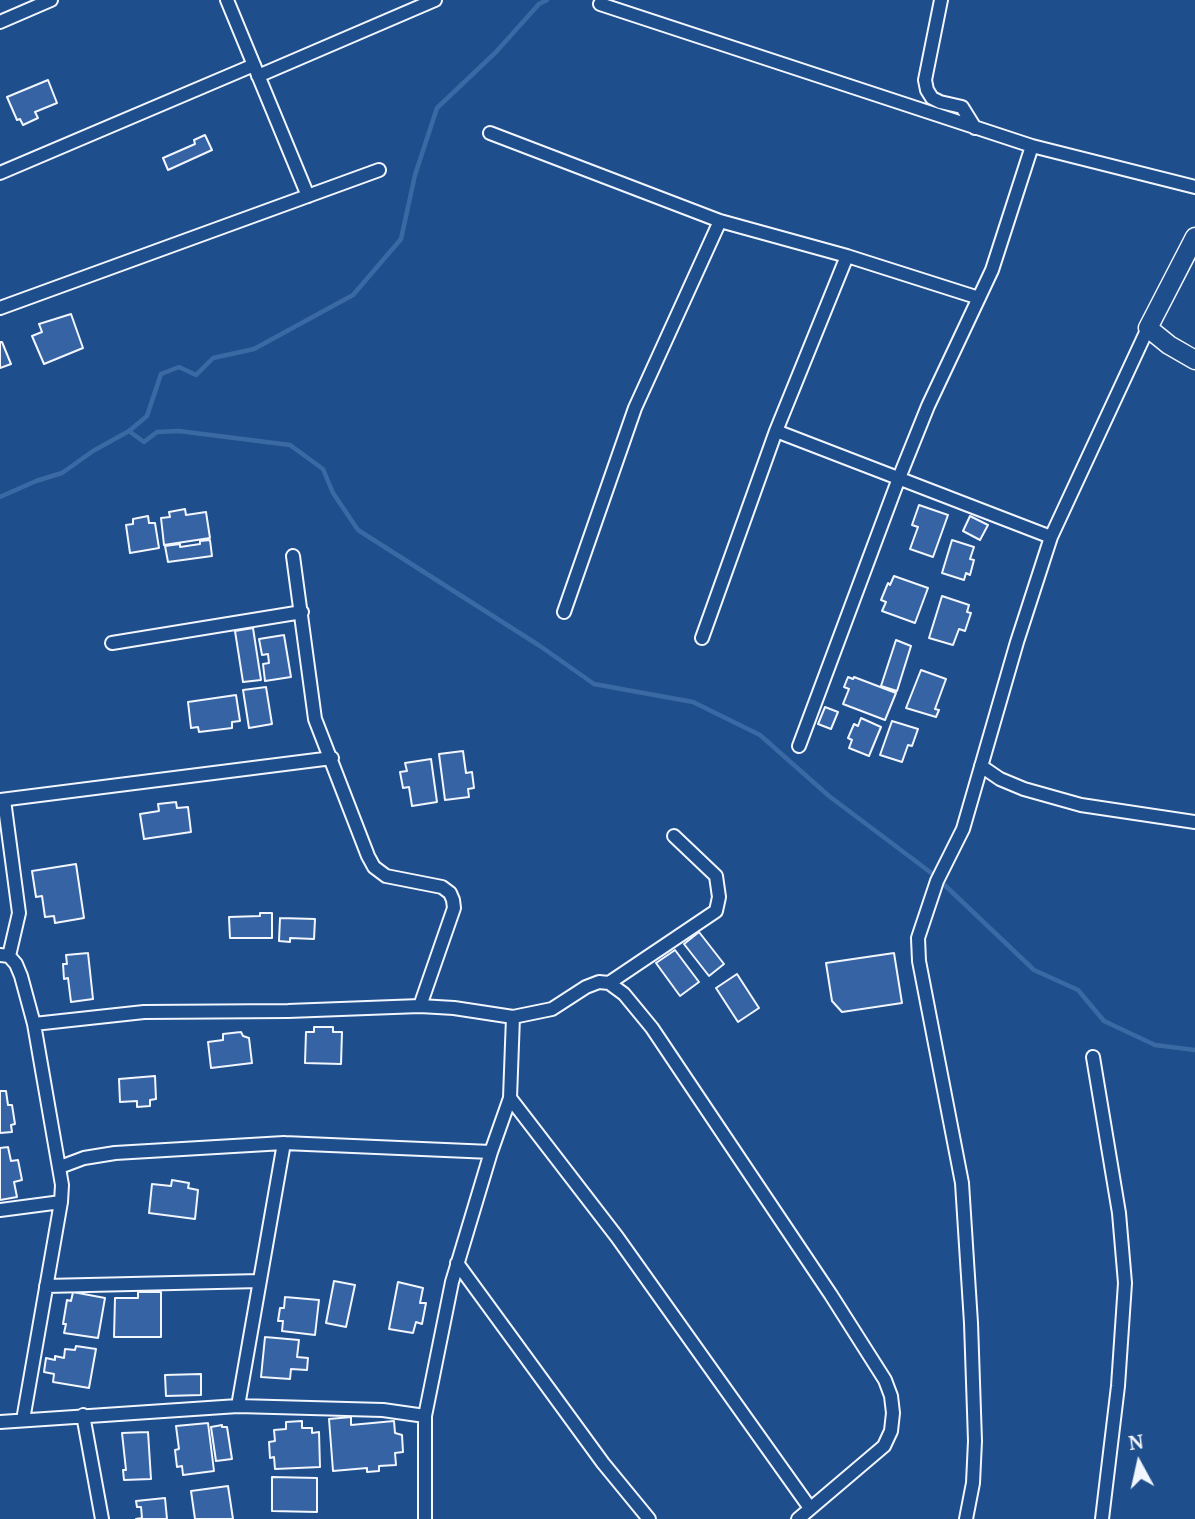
<!DOCTYPE html>
<style>
body{margin:0}
#map{position:relative;width:1195px;height:1519px;overflow:hidden;background:#1f4e8c;font-family:"Noto Serif",serif}
canvas{display:block}
.north{position:absolute;left:1104px;top:1428px;width:70px;height:70px;-webkit-text-stroke:5px #1f4e8c;paint-order:stroke;rotate:352deg;font-size:19px;font-weight:700;line-height:28px;text-align:center;color:#f2f6ff}
.north::after{content:'';display:block;margin:auto;width:24px;height:32px;background:#f2f6ff;clip-path:polygon(50% 0,100% 100%,50% 72%,0 100%)}
</style>
<div id="map">
<canvas width="1195" height="1519"></canvas>
<div class="north">N</div>
</div>
<script>
const ctx = document.querySelector('canvas').getContext('2d');
ctx.lineJoin = 'round';
function shape(rows) {
  const path = new Path2D();
  for (const r of rows) {
    path.moveTo(r[0], r[1]);
    for (let i = 2; i < r.length; i += 2) path.lineTo(r[i], r[i + 1]);
  }
  return path;
}
function stroke(path, color, width, dash) {
  ctx.strokeStyle = color;
  ctx.lineWidth = width;
  ctx.lineCap = dash ? 'butt' : 'round';
  ctx.setLineDash(dash || []);
  ctx.stroke(path);
}
function paint(path, color) {
  ctx.fillStyle = color;
  ctx.fill(path, 'evenodd');
}
const stream = shape([
 [129,431,144,442,157,432,179,431,290,445,323,469,333,493,358,530,540,646,594,684,693,702,760,735,829,796,934,875,1034,970,1078,990,1104,1021,1155,1045,1195,1050],
 [0,497,36,481,62,473,93,451,129,431,147,416,161,374,179,367,196,375,213,358,254,349,353,295,401,239,415,175,437,108,496,52,539,4,547,0]
]);
const building = shape([
 [48,80,57,103,35,112,38,118,23,125,20,119,17,120,7,97,48,80],
 [205,135,212,150,168,170,163,158,195,144,194,140,205,135],
 [71,314,83,348,44,364,32,336,42,332,39,324,71,314],
 [0,342,2,342,11,364,0,368,0,342],
 [919,505,948,515,933,557,910,549,918,527,912,525,919,505],
 [185,509,186,515,206,512,210,538,164,545,161,518,170,517,169,512,185,509],
 [148,516,149,523,155,523,159,548,130,553,126,525,133,524,133,519,148,516],
 [970,516,988,525,980,540,963,531,970,516],
 [210,540,212,556,168,562,165,546,180,544,180,547,200,544,200,541,210,540],
 [952,540,974,547,970,559,974,560,970,575,966,573,964,580,942,573,952,540],
 [894,576,928,588,915,623,882,611,886,602,881,600,888,583,890,585,894,576],
 [942,596,969,605,967,612,971,613,965,631,959,629,953,645,929,638,942,596],
 [253,628,261,680,243,682,235,631,253,628],
 [284,635,291,677,265,681,263,664,269,663,268,654,262,655,259,639,284,635],
 [896,640,911,646,897,691,881,686,896,640],
 [921,670,946,679,935,709,939,710,936,717,906,708,921,670],
 [848,677,853,679,854,677,896,693,885,720,843,704,849,689,844,687,848,677],
 [266,687,272,724,249,728,243,690,266,687],
 [236,695,240,721,232,722,232,728,199,732,198,727,191,728,188,702,236,695],
 [825,707,838,712,831,729,818,724,825,707],
 [861,718,881,727,869,756,849,748,852,740,848,738,854,724,858,726,861,718],
 [892,721,918,729,912,746,908,745,902,762,880,755,892,721],
 [463,751,466,773,472,772,474,788,468,789,469,797,445,800,439,754,463,751],
 [431,759,437,802,412,806,409,787,403,788,400,772,407,771,405,763,431,759],
 [176,802,177,808,188,807,191,832,144,839,140,814,159,811,158,804,176,802],
 [76,864,84,918,55,923,54,916,45,917,42,896,36,897,32,871,76,864],
 [260,913,272,913,272,938,230,938,229,917,260,916,260,913],
 [280,918,315,919,314,939,290,938,290,942,279,941,280,918],
 [699,932,724,964,709,976,684,944,699,932],
 [675,950,699,982,680,996,656,963,675,950],
 [88,953,93,999,71,1002,68,978,64,979,63,964,67,964,66,955,88,953],
 [894,953,902,1003,842,1012,832,1001,826,963,894,953],
 [737,974,759,1008,738,1022,716,988,737,974],
 [314,1027,333,1027,333,1032,342,1032,341,1064,305,1063,306,1032,314,1032,314,1027],
 [241,1032,243,1036,249,1038,252,1063,211,1068,208,1042,223,1040,223,1034,241,1032],
 [155,1076,156,1099,150,1100,150,1106,137,1107,137,1101,120,1102,119,1079,155,1076],
 [0,1091,6,1091,8,1105,12,1105,15,1124,11,1125,12,1132,0,1133,0,1091],
 [8,1147,11,1161,18,1160,22,1180,14,1182,17,1197,0,1200,0,1148,8,1147],
 [172,1180,189,1183,188,1188,198,1190,195,1219,149,1213,152,1184,171,1186,172,1180],
 [334,1281,355,1285,346,1327,326,1323,334,1281],
 [398,1282,423,1288,420,1303,426,1303,422,1324,416,1322,413,1333,389,1329,398,1282],
 [73,1292,105,1298,98,1338,64,1333,66,1324,63,1324,67,1300,71,1301,73,1292],
 [138,1292,161,1292,161,1337,114,1337,115,1298,138,1298,138,1292],
 [285,1297,319,1300,315,1335,282,1331,283,1321,278,1321,280,1308,284,1308,285,1297],
 [265,1337,299,1340,297,1357,308,1358,307,1370,291,1369,290,1379,261,1377,265,1337],
 [76,1346,96,1349,89,1388,53,1382,54,1374,44,1372,46,1358,55,1360,55,1356,64,1358,65,1349,75,1350,76,1346],
 [201,1374,201,1395,166,1396,165,1375,201,1374],
 [351,1417,351,1425,394,1421,395,1433,402,1435,403,1452,395,1453,396,1465,379,1466,379,1471,367,1472,367,1468,333,1471,329,1419,351,1417],
 [302,1421,302,1428,312,1428,312,1433,319,1432,320,1467,275,1469,274,1457,270,1458,269,1442,275,1441,274,1430,286,1429,286,1422,302,1421],
 [208,1423,214,1471,183,1475,182,1466,177,1467,175,1450,179,1449,176,1426,208,1423],
 [222,1425,222,1427,227,1427,232,1459,216,1461,211,1427,222,1425],
 [148,1432,151,1479,124,1480,123,1470,126,1470,122,1433,148,1432],
 [272,1477,317,1478,317,1512,272,1511,272,1477],
 [228,1486,233,1519,195,1519,191,1491,228,1486],
 [165,1498,167,1519,136,1519,142,1518,141,1507,137,1507,136,1501,165,1498]
]);
const street = shape([
 [227,0,308,196],
 [941,0,925,80,927,90,932,98,940,102,962,107,975,128],
 [600,4,1032,146,1195,187],
 [0,22,51,0],
 [258,76,435,0],
 [490,133,720,221,847,256,979,298],
 [0,173,254,65],
 [0,308,379,170],
 [776,431,1051,537],
 [293,556,315,719,368,856,374,867,386,876,442,887,450,893,453,900,454,908,420,1006],
 [564,612,635,408,720,221],
 [702,638,776,431,847,256],
 [112,643,302,612],
 [799,746,899,478,928,406,992,270,1032,146],
 [981,766,1000,779,1024,789,1081,805,1195,822],
 [0,800,332,758],
 [4,800,19,913,9,956],
 [0,955,9,956,16,964,21,976,34,1024,62,1185,61,1202,23,1420],
 [609,983,716,911,719,897,716,876,674,836],
 [34,1024,144,1012,288,1011,420,1006,454,1008,513,1017,552,1009,586,987,599,982,609,983,624,994,652,1028,831,1295,885,1380,891,1396,893,1413,891,1431,884,1446,798,1519],
 [1093,1057,1119,1213,1125,1283,1118,1386,1102,1519],
 [510,1098,617,1237,810,1508],
 [60,1167,84,1158,115,1153,284,1143,491,1152],
 [0,1210,61,1202],
 [457,1263,603,1463,649,1519],
 [46,1286,260,1281],
 [238,1406,284,1143],
 [83,1415,102,1519],
 [425,1416,452,1282,491,1152,510,1098,513,1017],
 [0,1422,238,1406,383,1410,425,1416,425,1519],
 [966,1519,973,1483,975,1441,971,1323,962,1183,919,961,918,938,937,881,963,829,1017,642,1051,537,1148,328]
]);
const secondary = shape([
 [1195,237,1148,328,1169,345,1195,360]
]);
stroke(stream, '#3b69a3', 4.5);
paint(building, '#3563a3');
stroke(building, '#f2f6ff', 2);
stroke(street, '#f2f6ff', 16);
stroke(secondary, '#f2f6ff', 21);
stroke(street, '#1f4e8c', 12);
stroke(secondary, '#1f4e8c', 18);
</script>
